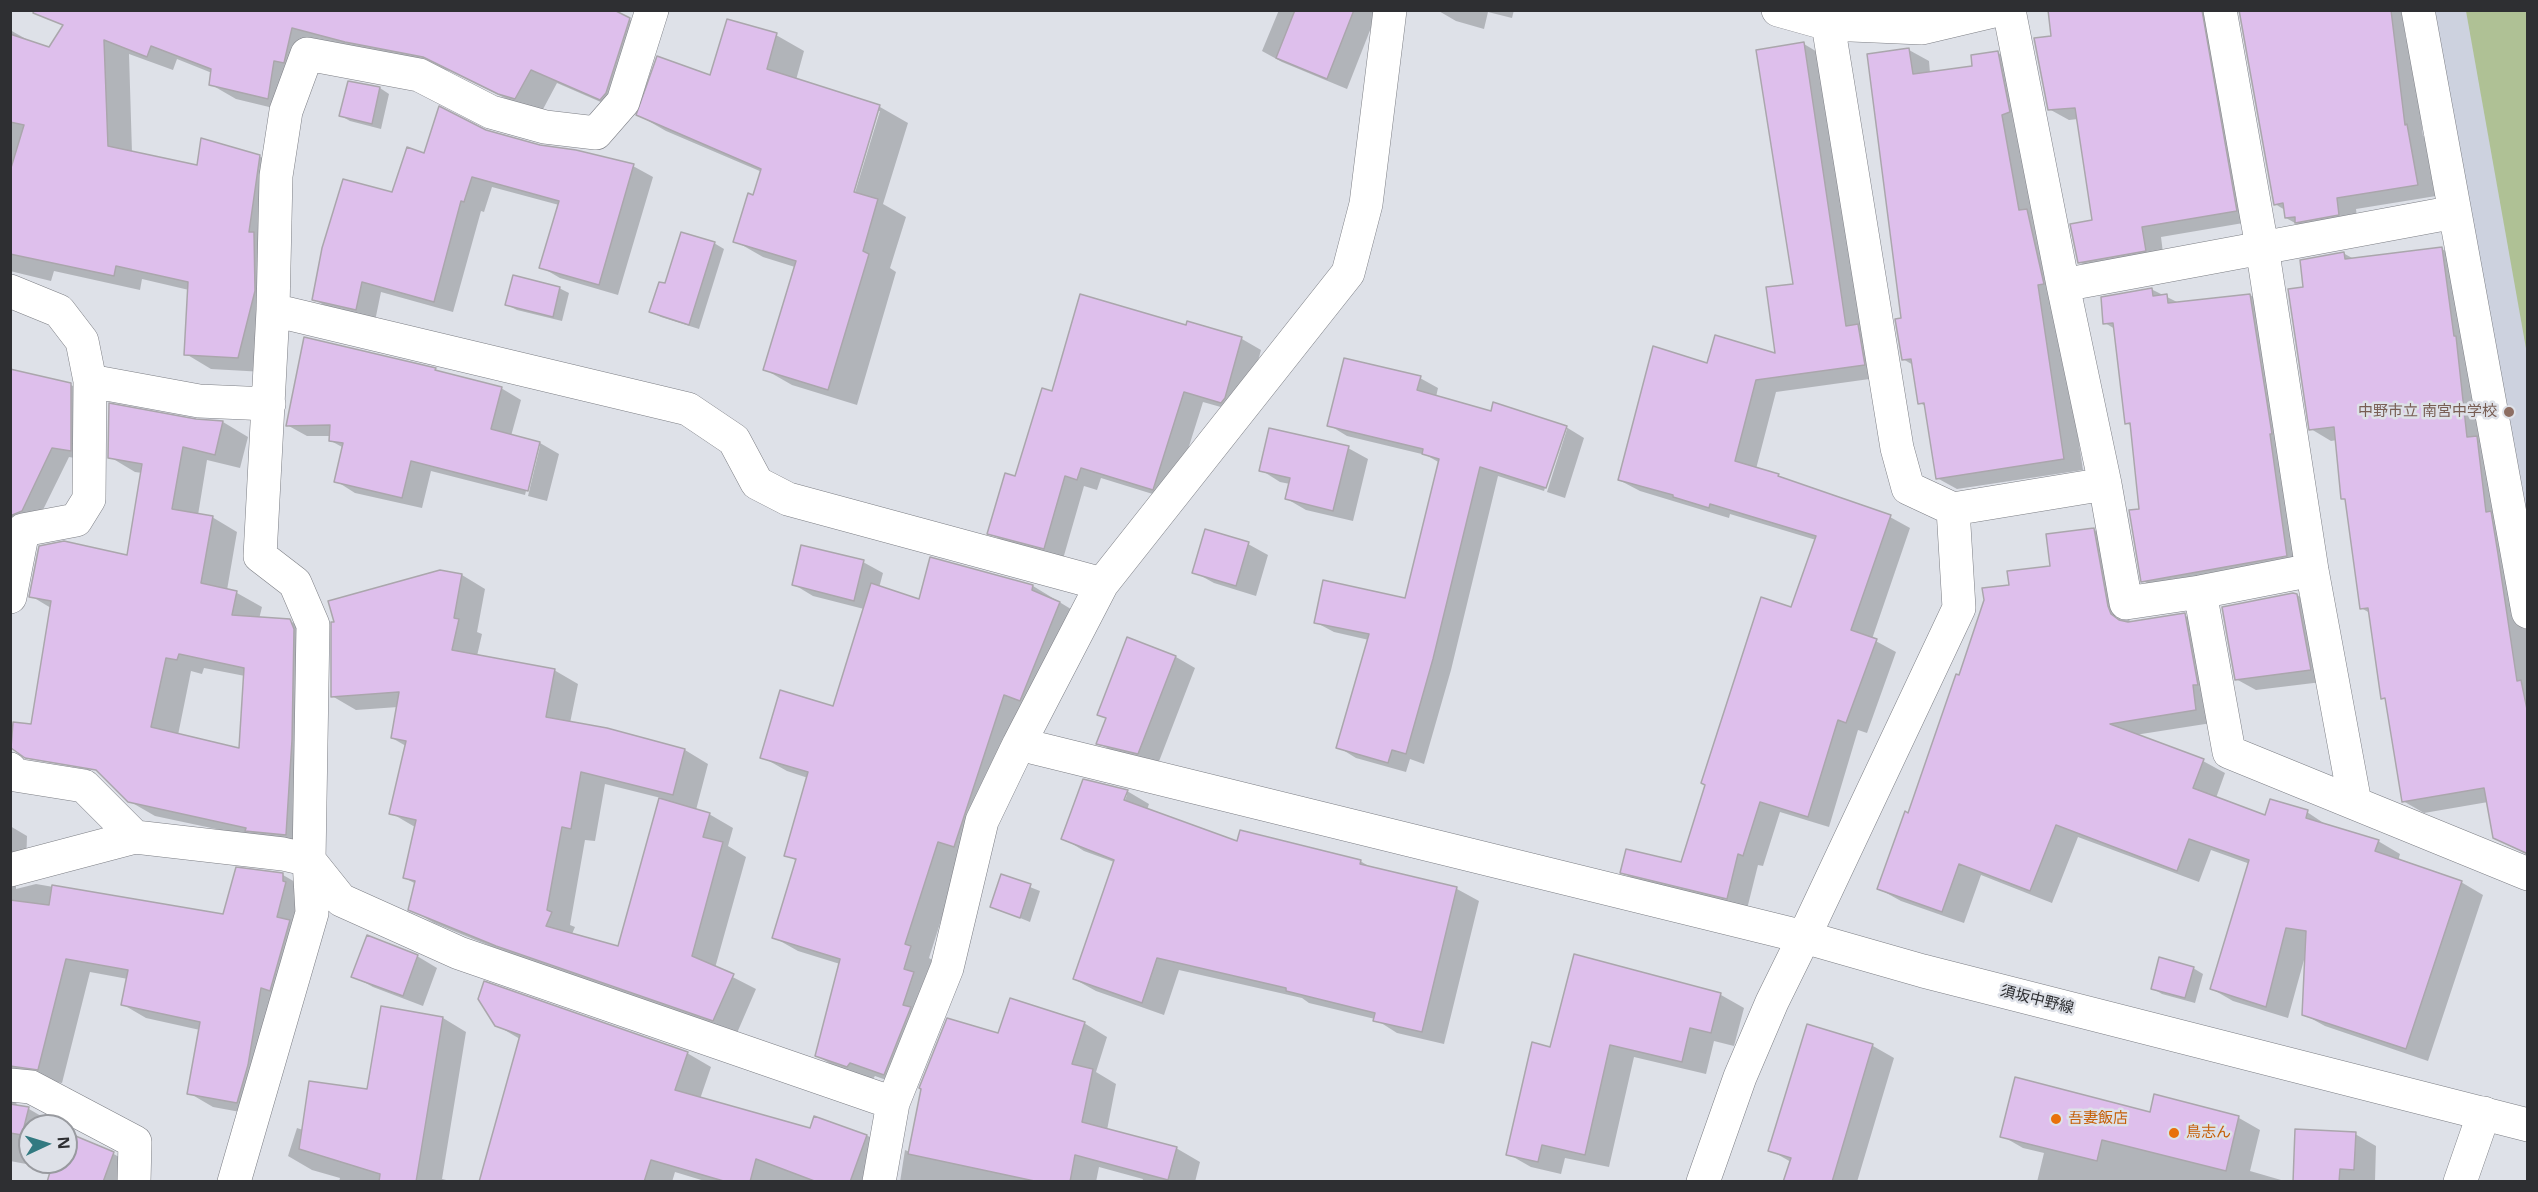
<!DOCTYPE html>
<meta charset="utf-8">
<style>
body{margin:0}
#map{position:relative;width:2538px;height:1192px;overflow:hidden;background:#dee1e8;font-family:"Noto Sans",sans-serif}
canvas{display:block}
.frame{position:absolute;inset:0;border:12px solid #2e2f32;pointer-events:none}
.north{position:absolute;left:18px;top:1114px;width:60px;height:60px;box-sizing:border-box;background:#dee1e8;border:2px solid #989a9f;border-radius:50%;rotate:86deg;font-size:16px;font-weight:700;line-height:24px;text-align:center;color:#2e2f32}
.north::after{content:'';display:block;margin:auto;width:21px;height:27px;background:#327a81;clip-path:polygon(50% 0,100% 100%,50% 72%,0 100%)}
</style>
<div id="map">
<canvas width="2538" height="1192"></canvas>
<div class="frame"></div>
<div class="north">N</div>
</div>
<script>
const ctx = document.querySelector('canvas').getContext('2d');
ctx.lineJoin = 'round';
function paint(path, color) {
  ctx.fillStyle = color;
  ctx.fill(path, 'evenodd');
}
function shape(rows) {
  const path = new Path2D();
  for (const r of rows) {
    path.moveTo(r[0], r[1]);
    for (let i = 2; i < r.length; i += 2) path.lineTo(r[i], r[i + 1]);
  }
  return path;
}
function stroke(path, color, width, dash) {
  ctx.strokeStyle = color;
  ctx.lineWidth = width;
  ctx.lineCap = dash ? 'butt' : 'round';
  ctx.setLineDash(dash || []);
  ctx.stroke(path);
}
function write(font, color, halo, rows, align = 'center') {
  ctx.font = font + ' "Noto Sans","Noto Sans JP",sans-serif';
  ctx.lineWidth = 5;
  ctx.setLineDash([]);
  ctx.textBaseline = 'middle';
  ctx.strokeStyle = halo;
  ctx.fillStyle = color;
  for (const [text, x, y, turn = 0] of rows) {
    ctx.save();
    ctx.translate(x, y);
    ctx.rotate((+turn || 0) * Math.PI / 180);
    ctx.textAlign = isNaN(turn) ? turn : align;
    if (halo) ctx.strokeText(text, 0, 0);
    ctx.fillText(text, 0, 0);
    ctx.restore();
  }
}
const built = shape([
 [2418,11,2527,11,2527,612]
]);
const green = shape([
 [2466,11,2527,11,2527,354]
]);
const shadow = shape([
 [74,10,629,19,655,34,626,113,557,83,541,113,525,108,450,71,371,56,318,41,294,113,236,99,210,84,212,73,177,59,173,70,129,54,132,153,198,167,259,156,285,171,264,372,211,369,186,354,189,290,142,279,140,290,54,271,51,281,10,271,10,30,26,39,24,53,49,49],
 [1279,10,1378,10,1347,89,1282,62,1262,51],
 [1437,10,1514,10,1512,18,1488,12,1484,29,1456,21],
 [2049,10,2224,10,2255,221,2161,237,2164,261,2099,273,2079,262,2093,221,2078,119,2069,120,2049,109,2053,37],
 [2241,10,2402,10,2406,39,2413,43,2423,136,2426,137,2436,196,2356,209,2358,225,2306,229,2286,218,2285,210,2275,204],
 [776,35,804,51,796,80,880,107,908,123,883,204,906,217,890,268,896,272,857,405,792,385,764,369,795,267,763,257,735,241,762,172,666,131,638,115,711,77],
 [877,111,880,111,853,199,851,198],
 [1804,44,1824,56,1884,377,1776,392,1756,469,1890,517,1910,528,1872,639,1896,652,1867,733,1858,730,1829,827,1780,812,1763,866,1758,865,1747,909,1642,884,1622,872,1682,864,1792,609,1816,540,1730,514,1729,518,1640,491,1619,480,1708,365,1777,355,1795,285],
 [1909,50,1929,61,1930,73,1974,68,1998,53,2017,64,2057,295,2083,470,1957,489,1937,478,1927,407,1920,403,1913,365,1903,359],
 [380,88,389,94,381,129,350,121,341,116],
 [485,131,540,147,633,166,653,177,618,295,560,278,541,267,559,205,492,187,484,212,481,211,453,312,381,292,375,321,333,310,313,299,425,155],
 [714,243,724,249,699,329,661,317,651,312,666,285],
 [2442,249,2463,261,2528,621,2528,855,2494,837,2488,802,2424,813,2403,801,2386,700,2383,698,2370,613,2361,608,2347,501,2343,498,2337,440,2331,441,2311,429,2305,289,2343,253,2354,259],
 [559,288,569,293,562,321,517,310,507,305],
 [2151,289,2179,303,2250,295,2270,306,2306,566,2162,592,2143,581,2141,511,2132,426,2126,423,2115,329,2105,323],
 [1189,323,1242,339,1261,350,1245,409,1242,413,1203,402,1172,500,1101,478,1097,490,1084,486,1063,559,1009,544,989,533,1053,393,1187,327],
 [435,369,442,373,501,388,521,400,511,436,540,443,559,454,547,501,528,496,540,446,537,446,525,495,431,471,422,508,355,493,336,481,344,448,331,441,331,436,307,436,287,425],
 [1420,378,1438,388,1436,397,1492,413,1566,427,1584,438,1565,498,1547,492,1567,429,1564,429,1544,491,1498,476,1451,670,1424,764,1410,759,1406,772,1356,758,1338,747,1369,640,1334,632,1315,622,1406,600,1440,463,1426,455,1347,436,1329,425],
 [71,385,88,394,87,460,69,457,38,520,10,537,10,401],
 [195,421,223,422,248,437,240,468,207,460,198,515,212,517,237,532,227,590,237,593,262,607,259,619,290,621,315,635,310,849,155,816,129,801,51,608,31,596,128,557,142,473,135,472,110,457],
 [204,668,245,676,240,750,178,735,191,671,202,674],
 [1348,448,1368,459,1353,521,1306,510,1287,499,1290,484,1280,482,1261,470],
 [2093,529,2115,542,2130,623,2184,615,2206,627,2218,722,2135,735,2203,761,2225,773,2216,798,2266,817,2307,812,2328,826,2378,841,2400,854,2398,861,2461,882,2483,895,2428,1061,2325,1026,2303,1014,2307,949,2288,1018,2233,1001,2212,989,2250,864,2211,850,2199,882,2078,837,2052,903,1981,875,1964,923,1901,901,1879,889,1909,815,1960,677,2010,586,2052,567],
 [1248,544,1268,555,1256,596,1214,583,1194,572],
 [931,559,1033,586,1084,617,962,854,929,958,935,962,909,1088,875,1076,872,1080,841,1070,817,1056,840,964,798,951,773,937,797,861,786,855,808,778,787,771,762,757,834,708,864,609,813,596,793,584,863,562,883,573,879,588,920,601],
 [462,575,485,589,477,632,482,634,477,656,554,670,578,684,570,723,607,730,685,750,708,764,696,810,709,814,733,828,728,846,746,857,715,968,756,989,737,1033,522,959,434,923,410,909,416,884,405,878,415,827,391,813,406,746,392,738,398,707,356,710,332,696],
 [605,784,661,798,619,948,572,934,575,927,570,925,585,840,595,841],
 [2297,595,2317,607,2330,681,2256,690,2236,679],
 [1128,639,1176,657,1195,668,1158,764,1118,754,1098,743,1107,719,1099,714],
 [1127,791,1149,804,1147,810,1238,843,1360,861,1374,869,1457,889,1479,901,1444,1044,1397,1033,1375,1019,1309,1003,1302,998,1179,970,1164,1015,1096,991,1074,979,1114,862,1084,851,1063,838],
 [1124,795,1127,795,1122,807],
 [10,826,27,836,26,867,16,880,16,889,36,884,224,916,283,875,307,889,262,1116,213,1107,189,1093,200,1030,146,1018,122,1004,128,979,90,972,62,1083,36,1079,15,1098,17,1106,29,1109,53,1123,52,1126,30,1126,30,1162,66,1162,66,1134,98,1145,140,1169,139,1182,48,1182,53,1169,10,1161],
 [1002,876,1040,891,1030,922,991,906],
 [417,956,437,968,423,1006,373,987,353,976],
 [1575,956,1721,995,1744,1008,1734,1046,1714,1041,1706,1074,1634,1057,1609,1167,1565,1158,1561,1174,1531,1167,1508,1154,1551,1048],
 [2193,968,2203,974,2195,1003,2162,994,2152,988],
 [383,1007,443,1018,466,1032,442,1179,455,1182,339,1182,340,1178,312,1170,288,1156,297,1128,303,1130,368,1090],
 [1084,1023,1107,1037,1096,1072,1116,1084,1107,1130,1176,1148,1200,1162,1195,1182,1142,1182,1143,1179,1099,1167,1096,1182,900,1182,905,1150,910,1152,999,1035],
 [496,1025,687,1053,711,1067,700,1099,811,1130,815,1118,868,1136,891,1150,886,1182,708,1182,675,1172,672,1182,481,1182,520,1039],
 [1808,1026,1873,1046,1894,1058,1857,1182,1785,1182,1791,1162,1770,1150],
 [2155,1096,2239,1118,2260,1130,2250,1171,2288,1182,2037,1182,2044,1153,2023,1148,2002,1136,2151,1113],
 [2355,1134,2376,1146,2375,1181,2294,1182]
]);
const building = shape([
 [34,10,614,10,630,18,606,93,600,100,531,70,515,99,498,94,423,57,345,42,292,28,284,63,274,61,268,99,209,85,211,69,151,46,147,57,104,40,108,146,197,165,201,138,260,155,249,232,254,232,255,291,238,358,184,355,188,282,116,266,114,276,10,254,10,171,24,125,10,122,10,34,49,47,63,25,33,13,34,10],
 [1295,10,1354,10,1327,79,1276,58,1295,10],
 [2048,10,2202,10,2237,211,2142,227,2146,251,2078,263,2070,224,2092,220,2075,108,2048,110,2034,38,2051,36,2048,10],
 [2239,10,2391,10,2405,125,2407,124,2418,185,2337,198,2339,215,2295,223,2295,217,2285,218,2283,203,2274,205,2239,10],
 [727,19,777,33,767,69,880,105,854,192,878,199,863,251,869,254,828,390,763,370,796,261,733,242,748,193,753,195,761,169,636,115,657,56,710,75,727,19],
 [1804,42,1846,326,1858,324,1865,365,1756,380,1735,461,1779,474,1778,476,1891,515,1851,630,1877,639,1846,723,1838,720,1808,817,1760,802,1743,856,1738,854,1727,899,1620,873,1626,849,1681,862,1705,785,1701,783,1761,597,1791,607,1816,536,1710,504,1709,508,1673,497,1673,495,1618,480,1653,346,1707,363,1715,335,1775,353,1766,287,1793,284,1756,50,1804,42],
 [1909,48,1913,74,1972,66,1971,55,1998,51,2010,112,2002,115,2019,210,2027,209,2044,284,2038,285,2064,459,1936,479,1924,403,1918,404,1911,359,1902,360,1895,319,1901,318,1867,54,1909,48],
 [348,81,380,87,372,124,339,116,348,81],
 [439,106,486,130,540,145,576,150,634,164,599,285,539,268,559,201,472,177,464,202,461,201,434,302,362,282,356,310,312,300,322,248,343,179,392,192,407,147,424,153,439,106],
 [681,232,715,242,689,325,649,312,659,282,665,283,681,232],
 [2442,247,2454,336,2456,336,2467,437,2477,436,2486,512,2491,511,2498,554,2517,681,2521,680,2528,714,2528,854,2493,838,2484,788,2402,802,2385,698,2381,699,2368,608,2360,609,2345,499,2341,499,2334,427,2309,430,2288,289,2303,287,2300,260,2344,252,2345,259,2442,247],
 [513,275,560,287,553,317,505,305,513,275],
 [2152,288,2153,296,2167,294,2168,303,2250,294,2272,434,2270,434,2287,556,2141,582,2129,510,2139,509,2130,423,2125,424,2113,323,2103,324,2101,297,2152,288],
 [1080,294,1186,325,1187,321,1242,337,1225,398,1221,403,1184,392,1153,490,1081,468,1077,480,1065,476,1044,549,987,534,1005,473,1015,476,1042,388,1052,391,1080,294],
 [304,337,436,368,435,370,502,387,491,429,540,442,528,491,411,461,402,498,334,482,343,443,329,441,330,425,286,426,304,337],
 [1344,358,1421,376,1417,390,1491,411,1493,402,1567,426,1546,488,1480,467,1433,659,1406,754,1392,750,1388,763,1336,748,1369,634,1314,623,1323,580,1405,598,1439,459,1422,454,1423,449,1327,426,1344,358],
 [10,369,71,383,71,451,52,448,22,511,10,516,10,369],
 [109,403,196,419,223,421,215,455,183,447,172,509,213,516,201,583,237,591,232,615,290,619,294,629,292,740,286,835,245,831,246,828,128,802,96,770,25,758,11,748,13,722,31,724,51,601,29,597,39,546,64,541,127,555,142,464,108,458,109,403],
 [179,654,244,668,239,748,151,727,166,658,177,660,179,654],
 [1269,428,1349,446,1333,511,1285,499,1290,478,1259,471,1269,428],
 [2094,528,2108,606,2111,614,2119,620,2128,622,2185,613,2198,685,2193,685,2196,710,2110,724,2204,759,2193,788,2265,815,2270,799,2308,810,2306,818,2379,840,2375,851,2462,881,2406,1049,2302,1015,2306,931,2286,928,2266,1007,2210,989,2249,860,2189,839,2177,871,2056,825,2030,891,1959,864,1942,912,1877,889,1905,811,1908,813,1956,674,1959,675,1984,600,1982,588,2009,585,2007,571,2050,566,2046,534,2094,528],
 [1205,529,1249,542,1236,586,1192,573,1205,529],
 [801,545,864,560,854,601,792,585,801,545],
 [930,557,1033,585,1032,590,1060,602,1020,701,1004,695,954,847,938,842,905,944,911,946,904,969,914,972,903,1005,911,1007,884,1075,850,1063,847,1067,815,1056,840,959,772,938,796,859,784,856,808,772,760,758,780,690,833,706,871,583,919,599,930,557],
 [440,570,462,574,454,618,459,619,452,650,555,669,546,717,607,728,685,749,673,795,581,772,571,829,562,827,547,910,552,912,546,926,618,946,659,798,710,813,703,837,723,842,692,956,734,974,713,1021,496,946,408,910,415,881,403,878,416,820,389,814,406,741,391,738,399,692,331,697,331,622,334,622,328,601,440,570],
 [2293,593,2297,594,2311,670,2235,680,2222,607,2293,593],
 [1127,637,1176,656,1138,754,1096,744,1106,718,1097,715,1127,637],
 [1083,779,1128,790,1124,800,1237,841,1240,830,1361,860,1360,864,1457,887,1422,1032,1373,1021,1375,1013,1286,991,1286,988,1157,958,1142,1003,1073,979,1114,860,1061,839,1083,779],
 [236,867,283,873,283,881,286,882,277,917,290,920,270,991,261,988,248,1065,237,1103,187,1094,200,1022,121,1005,128,970,66,959,38,1070,10,1066,10,900,49,905,52,885,223,914,236,867],
 [1001,874,1031,884,1020,918,990,907,1001,874],
 [367,935,418,955,403,996,351,977,367,935],
 [1574,954,1721,993,1711,1033,1690,1028,1682,1062,1610,1045,1585,1155,1542,1145,1538,1162,1506,1155,1532,1042,1550,1047,1574,954],
 [2159,957,2194,967,2185,998,2151,989,2159,957],
 [484,981,688,1052,675,1090,810,1128,814,1116,867,1135,850,1182,817,1182,756,1159,750,1182,727,1182,651,1160,644,1182,479,1182,520,1035,495,1026,478,999,484,981],
 [1010,998,1085,1022,1072,1064,1093,1069,1082,1122,1177,1147,1168,1180,1075,1155,1070,1182,1039,1182,908,1154,921,1089,919,1088,947,1018,998,1033,1010,998],
 [381,1006,443,1017,416,1182,379,1182,380,1174,299,1149,309,1081,367,1089,381,1006],
 [1807,1024,1873,1044,1832,1182,1783,1182,1791,1158,1768,1151,1807,1024],
 [2015,1077,2150,1112,2154,1094,2239,1116,2226,1171,2102,1140,2097,1161,2000,1137,2015,1077],
 [10,1104,29,1107,22,1135,10,1133,10,1104],
 [2295,1129,2356,1132,2354,1170,2340,1169,2339,1182,2293,1182,2295,1129],
 [66,1132,114,1152,103,1182,47,1182,53,1162,66,1162,66,1132]
]);
const minor = shape([
 [1778,10,1828,24,1922,28,1998,10],
 [2220,10,2262,247,2312,570,2355,803],
 [2418,10,2528,612],
 [1828,24,1897,448,1908,488,1953,509],
 [2063,285,2455,212],
 [10,291,59,311,82,341,90,381,89,499,76,520,23,530,10,597],
 [273,310,688,409,734,440,757,483,788,499,1102,584],
 [90,381,199,401,269,404],
 [2105,484,2126,603,2200,592,2312,570],
 [2200,592,2229,752,2528,874],
 [1019,744,1804,937,1959,608,1953,509,2105,484,2063,285,2009,10],
 [10,769,15,775,84,786,135,837],
 [10,870,135,837,283,854,309,860,341,900,459,953,893,1103],
 [10,1085,31,1087,135,1142,134,1182],
 [234,1182,312,913,309,860,313,625,295,583,260,556,273,310,276,176,286,111,307,54,419,75,491,112,545,127,596,133,623,102,652,10],
 [879,1182,893,1103,947,968,982,821,1019,744,1102,584,1348,273,1366,204,1390,10],
 [2460,1182,2484,1113]
]);
const major = shape([
 [1703,1182,1740,1077,1772,1002,1804,937,1923,971,2528,1125]
]);
const markers = [
 [2509,412,6,"#8d6e63"],
 [2056,1119,6,"#e8710a"],
 [2174,1133,6,"#e8710a"]
];
const educationNames = [
 ["中野市立 南宮中学校",2497,412]
];
const streetNames = [
 ["須坂中野線",2037,1000,14]
];
const foodNames = [
 ["吾妻飯店",2068,1119],
 ["鳥志ん",2186,1133]
];
paint(built, '#cdd2df');
paint(green, '#afc195');
paint(shadow, '#0003');
paint(building, '#debfec');
stroke(building, '#aaa6ac', 1.5);
stroke(minor, '#7c7e84', 34);
stroke(major, '#7c7e84', 34);
stroke(minor, '#fff', 33);
stroke(major, '#fff', 33);
for (const [x, y, r, color] of markers) {
  const dot = new Path2D();
  dot.arc(x, y, r, 0, 2 * Math.PI);
  ctx.fillStyle = color;
  ctx.fill(dot);
  stroke(dot, '#dee1e8', 2);
}
write('15px', '#785e54', '#dee1e8', educationNames, 'right');
write('15px', '#2e2f32', '#dee1e8', streetNames);
write('15px', '#c56008', '#dee1e8', foodNames, 'left');
</script>
